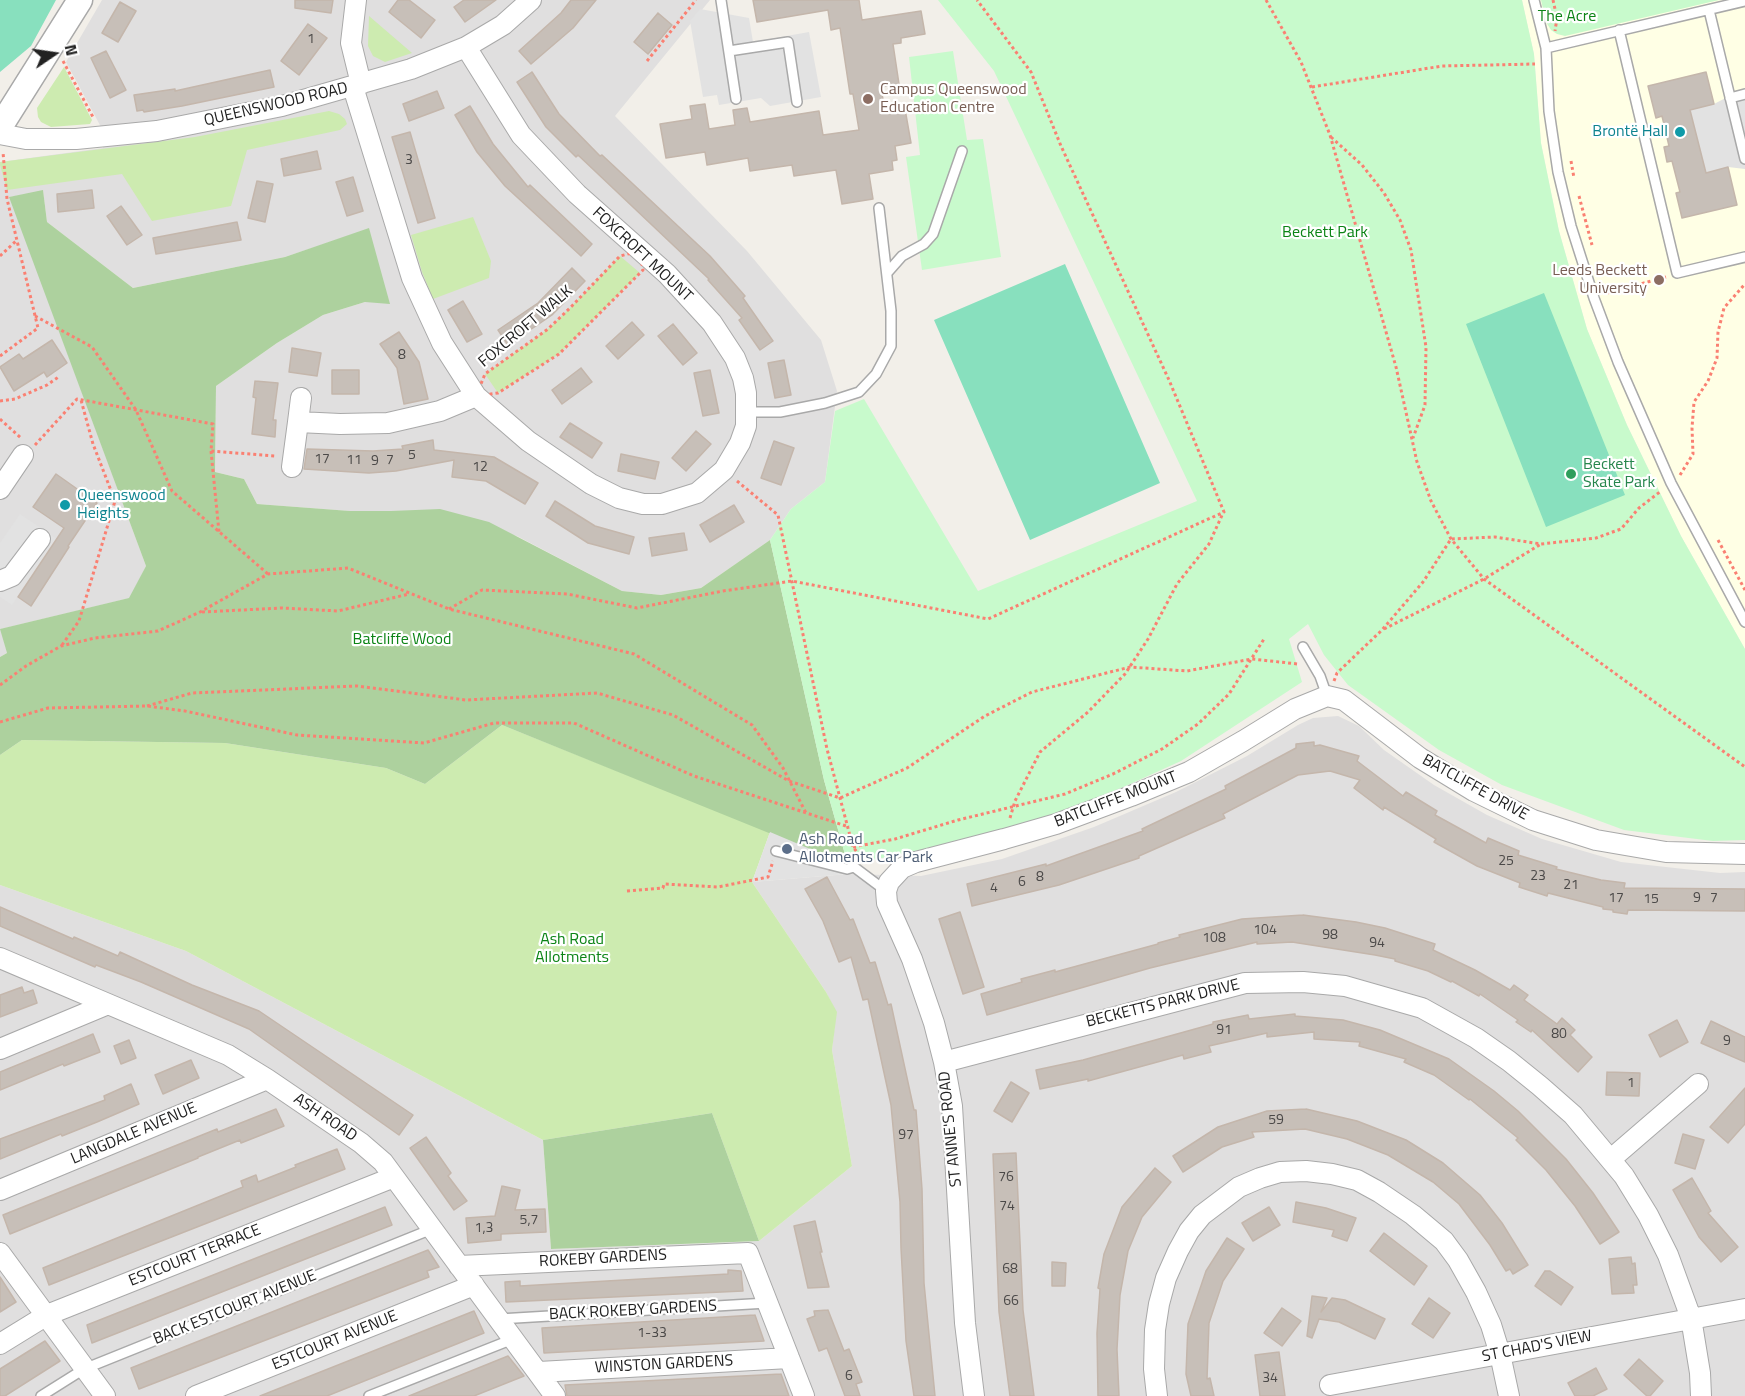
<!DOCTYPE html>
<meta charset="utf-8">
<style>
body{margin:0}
#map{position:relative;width:1745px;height:1396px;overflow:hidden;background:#f2efe9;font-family:"Titillium Web",sans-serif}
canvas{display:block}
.north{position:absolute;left:24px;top:24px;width:60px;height:60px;-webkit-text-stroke:4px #fff;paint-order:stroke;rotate:77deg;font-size:16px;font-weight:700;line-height:24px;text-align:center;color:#222}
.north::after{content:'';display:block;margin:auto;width:21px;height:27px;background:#222;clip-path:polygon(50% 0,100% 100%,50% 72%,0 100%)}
</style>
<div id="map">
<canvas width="1745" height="1396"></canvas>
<div class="north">N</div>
</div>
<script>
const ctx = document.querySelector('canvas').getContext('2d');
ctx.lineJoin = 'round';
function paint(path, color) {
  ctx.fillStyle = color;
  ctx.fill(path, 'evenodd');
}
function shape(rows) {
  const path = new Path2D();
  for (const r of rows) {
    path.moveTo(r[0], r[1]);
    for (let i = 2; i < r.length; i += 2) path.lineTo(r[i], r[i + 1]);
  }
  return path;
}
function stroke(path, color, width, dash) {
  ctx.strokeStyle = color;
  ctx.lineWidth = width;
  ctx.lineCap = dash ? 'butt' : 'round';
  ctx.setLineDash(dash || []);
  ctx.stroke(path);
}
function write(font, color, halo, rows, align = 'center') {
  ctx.font = font + ' "Titillium Web",sans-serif';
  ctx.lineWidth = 4.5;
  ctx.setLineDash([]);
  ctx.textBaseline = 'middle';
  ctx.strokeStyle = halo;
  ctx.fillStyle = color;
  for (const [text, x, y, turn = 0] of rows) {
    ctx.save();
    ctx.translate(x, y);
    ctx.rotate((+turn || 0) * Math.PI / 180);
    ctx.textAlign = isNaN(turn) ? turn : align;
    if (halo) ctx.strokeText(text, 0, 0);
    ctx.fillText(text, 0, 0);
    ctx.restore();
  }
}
const residential = shape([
 [102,0,710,0,615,116,747,251,821,340,837,391,825,482,791,509,770,540,701,588,661,595,622,591,517,536,391,511,349,511,257,504,244,479,215,472,216,386,277,343,323,315,365,302,369,229,285,257,133,288,47,222,43,191,10,197,146,566,130,598,1,629,7,653,0,657,0,162,103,148,101,127,66,62],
 [1338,716,1359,726,1384,750,1434,785,1487,815,1542,839,1621,862,1720,873,1745,872,1745,1396,0,1396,0,885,186,951,543,1140,551,1249,759,1241,852,1166,832,1050,836,1012,826,992,752,882,848,874,921,876,1002,859,1094,827,1176,792,1247,756,1298,725,1313,718]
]);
const education = shape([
 [1522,0,1745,0,1745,649,1681,536,1627,425,1587,329,1559,231,1541,143,1534,54]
]);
const grass = shape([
 [369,16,412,53,385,62,373,56,368,46],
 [64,67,92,120,90,124,51,127,41,122,38,117,37,108],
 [329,111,339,114,345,119,347,124,340,130,247,150,231,206,152,221,122,174,7,190,0,165,0,162,195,137],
 [473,217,491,261,489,278,433,299,422,272,411,235],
 [620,256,640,273,559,354,498,393,485,374,548,329,570,308],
 [502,725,770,832,752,882,826,992,837,1012,832,1050,852,1166,759,1241,712,1113,543,1140,186,951,0,885,0,755,22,740,225,743,386,768,425,784]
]);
const forest = shape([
 [43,190,47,222,133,288,285,257,369,228,390,304,365,302,323,315,277,343,216,386,215,472,244,479,257,504,350,511,391,511,440,509,489,522,622,591,661,595,701,588,770,540,824,780,848,865,502,725,425,784,386,768,225,743,22,740,0,755,0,657,7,653,0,629,129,598,146,566,9,197],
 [712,1113,759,1241,551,1249,543,1140]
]);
const park = shape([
 [938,0,1522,0,1534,54,1541,143,1559,231,1587,329,1627,425,1681,536,1745,649,1745,840,1713,841,1624,830,1502,785,1439,750,1348,685,1324,655,1308,624,1289,639,1302,682,1181,761,1073,810,969,840,848,865,824,780,770,540,791,509,825,482,835,411,864,399,978,591,1197,501,994,71],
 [1541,0,1719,0,1565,36,1557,34,1551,30,1546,22],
 [953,51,967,140,983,139,1001,257,922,270,906,157,920,155,909,57]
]);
const pitch = shape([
 [0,0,56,0,31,46,0,72],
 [1065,264,1160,483,1030,540,934,320],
 [1544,293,1625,495,1546,527,1466,324]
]);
const parking = shape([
 [700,9,749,18,753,42,809,32,821,97,770,106,761,98,719,105,717,95,703,97,690,21],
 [1745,88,1745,169,1728,167,1706,173,1690,110,1714,104],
 [20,514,57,539,12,605,0,597,0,543],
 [770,832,848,865,848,874,752,882]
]);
const building = shape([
 [295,0,333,0,331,13,295,8,295,0],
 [398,0,409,0,435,20,421,38,389,12,398,0],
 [464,0,496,0,465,22,454,7,464,0],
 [571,0,596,0,573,28,531,64,519,51,561,13,571,0],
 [753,0,859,0,862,20,921,11,925,34,901,38,901,43,893,44,899,84,881,87,885,112,905,109,911,143,895,146,897,160,892,161,893,170,869,174,873,199,842,204,836,170,794,176,792,165,750,171,748,158,707,165,705,152,666,158,660,124,692,119,690,106,705,104,709,129,735,125,733,110,747,108,750,122,819,111,823,135,859,130,853,94,850,94,840,28,831,30,828,10,757,22,753,0],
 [120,2,136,11,118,42,102,33,120,2],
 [658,13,672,25,648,54,634,42,658,13],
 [308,24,327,38,299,75,281,61,308,24],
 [106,51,126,90,110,98,91,58,106,51],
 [270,70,274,87,182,106,144,112,143,110,137,111,134,95,175,89,175,91,270,70],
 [532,72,559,114,600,156,602,155,710,256,745,296,743,298,773,341,760,350,739,320,742,318,708,280,709,279,578,155,576,157,546,127,517,82,532,72],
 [1706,72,1714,104,1690,110,1706,173,1728,167,1737,205,1682,218,1676,193,1680,192,1672,161,1667,162,1664,147,1669,146,1662,116,1656,118,1648,86,1706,72],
 [437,91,444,108,409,121,403,104,437,91],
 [470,106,493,144,528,187,530,185,592,244,581,256,505,186,477,152,455,115,470,106],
 [410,132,435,218,418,223,392,137,410,132],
 [317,151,321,169,284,176,281,159,317,151],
 [353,177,363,211,347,216,336,182,353,177],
 [257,181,273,184,265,222,248,218,257,181],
 [92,190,94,208,58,212,57,194,92,190],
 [121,206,142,235,127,245,107,216,121,206],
 [237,222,241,240,156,254,153,238,237,222],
 [572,268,585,281,552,315,508,345,498,330,538,303,572,268],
 [463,301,482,334,467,342,448,310,463,301],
 [632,322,644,335,618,359,606,346,632,322],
 [673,324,697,353,683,365,658,336,673,324],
 [399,332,419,362,428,399,404,404,397,368,380,344,399,332],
 [52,340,67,363,47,377,44,372,14,391,0,367,19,354,23,359,52,340],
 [292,348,321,353,317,376,289,372,292,348],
 [784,360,791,395,775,398,768,363,784,360],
 [581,368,592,382,562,404,552,390,581,368],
 [332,370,359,370,359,394,332,394,332,370],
 [710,370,719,413,703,416,694,373,710,370],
 [255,381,278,383,273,420,276,420,275,437,252,434,256,398,253,397,255,381],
 [570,423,602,443,592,458,560,437,570,423],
 [696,431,711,444,686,471,672,458,696,431],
 [433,440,434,450,494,457,538,483,525,504,486,481,452,477,454,460,396,471,369,473,304,469,307,449,373,451,403,449,402,446,433,440],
 [774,441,794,448,781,485,761,478,774,441],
 [621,454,659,462,655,479,618,471,621,454],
 [56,474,97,503,68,546,69,547,31,606,18,597,64,528,33,507,56,474],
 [555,501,595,526,634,537,629,554,588,543,546,516,555,501],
 [734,505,744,522,710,542,700,525,734,505],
 [684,533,687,550,652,556,649,538,684,533],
 [1314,742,1314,746,1320,745,1359,756,1357,761,1403,796,1406,792,1437,811,1435,815,1486,843,1488,838,1519,851,1518,855,1557,867,1556,869,1601,880,1625,883,1624,888,1745,889,1745,911,1628,910,1627,914,1613,912,1613,910,1603,909,1603,907,1548,893,1547,896,1519,887,1520,883,1477,866,1434,842,1436,839,1384,807,1383,810,1354,788,1360,780,1330,771,1298,775,1223,814,1225,818,1139,856,1139,858,1059,885,972,906,967,884,1046,864,1046,866,1143,831,1142,829,1226,789,1225,786,1296,748,1296,744,1314,742],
 [827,877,850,920,853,919,870,963,875,962,888,1005,891,1004,914,1110,916,1110,922,1189,924,1283,935,1396,914,1396,906,1341,901,1248,900,1202,891,1105,868,999,863,1000,851,957,839,962,823,921,805,889,827,877],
 [0,907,73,939,74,937,118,956,120,952,192,985,259,1011,413,1115,399,1135,249,1029,141,982,96,965,95,967,0,926,0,907],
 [960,912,984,987,963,994,939,919,960,912],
 [1303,915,1356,922,1385,928,1435,944,1433,950,1475,970,1510,990,1514,985,1528,995,1524,1000,1557,1024,1562,1018,1575,1030,1570,1035,1592,1057,1578,1072,1532,1030,1531,1032,1516,1022,1518,1020,1480,994,1479,996,1452,981,1451,982,1428,971,1395,961,1395,959,1375,955,1292,942,1257,944,1257,942,1150,968,987,1015,981,994,1022,982,1021,979,1055,970,1055,972,1158,944,1158,943,1180,937,1179,935,1242,919,1303,915],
 [22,987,24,993,33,990,37,1003,0,1017,0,995,22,987],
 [1295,1014,1295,1016,1343,1020,1380,1030,1449,1059,1494,1091,1518,1111,1566,1159,1593,1193,1619,1232,1600,1244,1575,1206,1546,1170,1516,1140,1518,1138,1470,1099,1469,1100,1434,1075,1404,1062,1406,1059,1359,1046,1360,1042,1314,1039,1314,1032,1267,1037,1267,1033,1209,1046,1211,1052,1184,1059,1183,1055,1088,1081,1088,1079,1040,1089,1036,1070,1083,1060,1213,1024,1213,1022,1248,1015,1249,1019,1295,1014],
 [1677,1020,1688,1042,1660,1057,1649,1035,1677,1020],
 [1711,1021,1745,1037,1745,1062,1701,1043,1711,1021],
 [93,1034,100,1052,64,1066,63,1064,0,1090,0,1072,93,1034],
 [129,1040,136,1058,121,1064,114,1046,129,1040],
 [191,1060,199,1078,163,1094,155,1075,191,1060],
 [1607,1072,1640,1073,1639,1096,1606,1095,1607,1072],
 [1011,1082,1029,1093,1012,1122,994,1111,1011,1082],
 [131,1084,139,1104,97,1122,62,1136,61,1134,0,1159,0,1139,105,1100,104,1096,131,1084],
 [1745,1088,1745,1124,1728,1143,1710,1127,1745,1088],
 [276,1109,284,1126,241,1143,240,1140,198,1157,198,1158,10,1234,3,1215,217,1129,218,1132,276,1109],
 [1306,1109,1357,1121,1406,1140,1443,1163,1480,1195,1502,1223,1528,1265,1513,1274,1510,1269,1506,1271,1490,1245,1459,1204,1433,1182,1388,1155,1347,1139,1305,1129,1252,1132,1254,1137,1222,1147,1183,1172,1173,1156,1218,1127,1267,1111,1306,1109],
 [1683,1134,1704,1140,1695,1169,1675,1163,1683,1134],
 [426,1137,451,1173,448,1176,467,1201,454,1210,410,1148,426,1137],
 [337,1149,345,1169,49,1285,43,1268,243,1187,241,1181,256,1175,258,1182,296,1167,295,1165,337,1149],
 [1016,1153,1023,1310,1034,1396,1010,1396,999,1312,993,1154,1016,1153],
 [1155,1168,1171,1182,1142,1217,1128,1251,1120,1295,1117,1349,1119,1396,1098,1396,1097,1333,1100,1289,1098,1288,1104,1254,1122,1207,1155,1168],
 [1692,1178,1711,1211,1708,1213,1738,1247,1721,1262,1699,1237,1673,1190,1692,1178],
 [502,1186,520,1190,515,1210,545,1209,546,1232,501,1234,501,1240,468,1243,466,1218,495,1216,502,1186],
 [1296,1202,1326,1208,1356,1218,1347,1241,1332,1236,1334,1230,1293,1222,1296,1202],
 [385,1207,392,1225,92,1343,87,1325,385,1207],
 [1269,1207,1280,1225,1253,1241,1242,1223,1269,1207],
 [815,1221,822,1252,820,1252,829,1287,808,1288,794,1226,815,1221],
 [1384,1233,1427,1266,1414,1285,1370,1251,1384,1233],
 [1227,1238,1244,1249,1223,1281,1209,1323,1207,1379,1210,1378,1214,1396,1191,1396,1186,1374,1188,1324,1206,1271,1227,1238],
 [428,1250,439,1267,427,1271,429,1277,139,1389,131,1368,428,1250],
 [1631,1257,1632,1264,1635,1263,1636,1275,1637,1285,1633,1285,1634,1293,1612,1294,1609,1259,1631,1257],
 [1052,1262,1066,1263,1065,1286,1052,1286,1052,1262],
 [728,1270,741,1271,743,1291,506,1302,505,1282,520,1281,520,1286,728,1274,728,1270],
 [1545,1271,1550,1271,1573,1287,1561,1305,1535,1286,1545,1271],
 [0,1277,16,1302,0,1312,0,1277],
 [1312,1296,1327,1298,1321,1312,1332,1298,1345,1300,1385,1319,1375,1339,1339,1322,1319,1319,1312,1338,1307,1336,1312,1296],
 [1429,1298,1450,1313,1433,1338,1412,1324,1429,1298],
 [1282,1308,1301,1321,1282,1346,1264,1333,1282,1308],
 [828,1310,844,1351,849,1349,862,1382,856,1384,860,1396,845,1396,827,1348,819,1351,807,1319,815,1316,814,1311,828,1310],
 [474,1311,484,1333,327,1396,260,1396,474,1311],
 [755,1315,764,1341,544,1353,542,1328,755,1315],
 [45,1341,60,1361,5,1396,0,1396,0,1369,45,1341],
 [1279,1352,1285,1396,1260,1396,1255,1355,1279,1352],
 [508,1356,524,1376,474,1396,409,1396,508,1356],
 [1639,1359,1663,1381,1650,1396,1647,1396,1624,1375,1639,1359],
 [1596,1368,1607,1389,1593,1396,1575,1396,1568,1383,1596,1368],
 [781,1374,789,1396,567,1396,566,1391,565,1385,781,1374]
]);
const path = shape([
 [1266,0,1301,62,1330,135,1396,367,1417,462,1431,501,1451,539,1484,579,1745,767],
 [1553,0,1557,18,1555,31],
 [63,61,94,119],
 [647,61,696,0],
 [1312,87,1442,66,1535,64],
 [1331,137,1362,165,1384,193,1400,220,1411,250,1426,347,1425,405,1413,438],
 [1571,161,1574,178],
 [1579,196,1592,245],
 [640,251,643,270,559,354,498,393,476,396,485,374,548,329,570,308,620,256,640,251],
 [0,256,16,241],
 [1607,293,1666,277],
 [35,316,92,347,136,410,172,491,268,574],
 [0,356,38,328,7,199,3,152],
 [0,401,15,399,47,385,60,376],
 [0,419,21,438],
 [35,445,77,399,213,424,211,451,275,456],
 [211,451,219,532],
 [1680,475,1693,454,1692,428,1694,402,1708,381,1717,358,1718,332,1724,308,1745,284],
 [737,481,778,515,827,749,853,847,860,856],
 [1718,540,1745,590],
 [449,609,482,590,567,594,637,608,723,591,792,581,988,619,1224,512,1169,380,1061,146,1031,72,977,0],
 [202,612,282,608,338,611,409,594],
 [1384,629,1484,579,1541,544],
 [62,645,79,621,115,501,93,444,81,400],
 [1334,681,1337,673,1382,630,1423,582,1451,539,1495,537,1541,544,1596,538,1621,529,1639,508,1661,491],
 [0,685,26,666,61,646,95,638,158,631,200,612,268,574,348,568,449,609,634,654,752,725,783,768,806,813],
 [147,706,192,693,357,686,466,700,597,693,673,715,789,781,840,798,907,768,985,716,1032,692,1130,667,1187,671,1252,659,1298,664],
 [0,722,48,708,147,706,185,711,297,735,424,743,494,723,574,723,694,776,849,827],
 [1010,818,1015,801,1040,752,1088,712,1125,674,1148,639,1177,584,1209,544,1223,513],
 [853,847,895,839,958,820,1065,794,1113,774,1162,749,1198,724,1229,694,1264,639],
 [627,891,663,888,664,884,718,887,768,877,773,861]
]);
const service = shape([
 [721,0,736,99],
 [1534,0,1546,48,1549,111,1558,172,1571,226,1594,298,1618,362,1671,483,1745,622],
 [1709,10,1745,159],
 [1619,30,1677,273,1745,257],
 [1546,48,1745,1],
 [729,51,788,42,797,102],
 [1730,98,1745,94],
 [887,273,902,256,924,244,933,234,962,151],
 [746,412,780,412,825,403,859,392,876,374,891,346,891,311,879,208],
 [1303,647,1320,676,1327,696],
 [776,851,847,869,854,867,886,891],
 [499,1319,767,1303],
 [41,1396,84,1369,432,1229],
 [369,1396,513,1339]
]);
const minor = shape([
 [356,0,351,43,361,84],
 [353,87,412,278,442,343,476,396,528,441,591,484,619,498,643,504,662,504,697,493,724,470,740,443,746,426,746,393,743,378,735,358,712,323,667,274,577,194,521,135,466,47],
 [0,134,26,139,76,139,157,131,282,106,411,69,466,47,503,25,531,0],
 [301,398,298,422,340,424,388,423,440,411,476,396],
 [292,467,298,422],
 [0,489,23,455],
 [0,581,12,576,40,539],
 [0,958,228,1055,267,1079,361,1143,383,1162,555,1396],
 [0,1049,108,1004],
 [944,1062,1245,983,1303,982,1345,986,1422,1008,1476,1038,1509,1061,1540,1086,1573,1115,1624,1176,1648,1215,1668,1255,1691,1318,1700,1373,1701,1396],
 [1611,1159,1698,1084],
 [0,1190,267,1079],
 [0,1253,105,1396],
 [459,1266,748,1253,804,1396],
 [0,1344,47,1315,394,1177],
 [539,1372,789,1358],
 [1330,1385,1745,1309],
 [196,1396,474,1285],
 [974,1396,965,1323,952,1106,944,1062,934,1023,912,959,887,903,886,891,889,882,902,868,916,862,1004,839,1056,824,1131,796,1189,772,1243,741,1295,709,1327,696,1344,700,1420,758,1474,791,1533,820,1596,840,1666,852,1745,854],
 [1157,1396,1154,1369,1155,1330,1159,1304,1166,1278,1178,1251,1189,1231,1202,1215,1239,1187,1260,1178,1280,1172,1306,1171,1332,1174,1357,1180,1379,1192,1413,1215,1444,1241,1458,1260,1476,1292,1491,1325,1500,1354,1509,1396]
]);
const tertiary = shape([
 [0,127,80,0]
]);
const markers = [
 [868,99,6,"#8d6e63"],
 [1680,132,6,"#0f9aa8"],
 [1659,280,6,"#8d6e63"],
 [1571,474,6,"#2e9e5b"],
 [65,505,6,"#0f9aa8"],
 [787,849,6,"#5c6f8a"]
];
const numberNames = [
 ["1",311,40],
 ["3",409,161],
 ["8",402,356],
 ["5",412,456],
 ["17",322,460],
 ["11",354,461],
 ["7",390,461],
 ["9",375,462],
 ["12",480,468],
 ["25",1506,862],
 ["23",1538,877],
 ["8",1040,878],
 ["6",1022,883],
 ["21",1571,886],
 ["4",994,889],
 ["17",1616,899],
 ["9",1697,899],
 ["7",1714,899],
 ["15",1651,900],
 ["104",1265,931],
 ["98",1330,936],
 ["108",1214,939],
 ["94",1377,944],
 ["91",1224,1031],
 ["80",1559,1035],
 ["9",1727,1042],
 ["1",1631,1084],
 ["59",1276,1121],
 ["97",906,1136],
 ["76",1006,1178],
 ["74",1007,1207],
 ["5,7",529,1221],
 ["1,3",484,1229],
 ["68",1010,1270],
 ["66",1011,1302],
 ["1-33",652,1334],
 ["6",849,1377],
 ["34",1270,1379]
];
const parkNames = [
 ["The Acre",1567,17],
 ["Beckett Park",1325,233],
 ["Batcliffe Wood",402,640],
 ["Ash Road",572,940],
 ["Allotments",572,958]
];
const educationNames = [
 ["Campus Queenswood",880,90],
 ["Education Centre",880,108],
 ["Leeds Beckett",1647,271,"right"],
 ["University",1647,289,"right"]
];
const streetNames = [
 ["QUEENSWOOD ROAD",276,105,-13],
 ["FOXCROFT MOUNT",642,255,43],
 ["FOXCROFT WALK",526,327,-40],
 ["BATCLIFFE DRIVE",1475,788,29],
 ["BATCLIFFE MOUNT",1116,800,-21],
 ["BECKETTS PARK DRIVE",1163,1004,-14],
 ["ASH ROAD",325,1118,34],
 ["ST ANNE'S ROAD",951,1129,-96],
 ["LANGDALE AVENUE",134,1134,-23],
 ["ESTCOURT TERRACE",195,1256,-22],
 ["ROKEBY GARDENS",603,1259,-3],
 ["BACK ESTCOURT AVENUE",235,1308,-22],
 ["BACK ROKEBY GARDENS",633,1311,-3],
 ["ESTCOURT AVENUE",335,1341,-22],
 ["ST CHAD'S VIEW",1537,1347,-11],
 ["WINSTON GARDENS",664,1365,-3]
];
const cultureNames = [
 ["Brontë Hall",1668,132],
 ["Queenswood",77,496,"left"],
 ["Heights",77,514,"left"]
];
const leisureNames = [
 ["Beckett",1583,465],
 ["Skate Park",1583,483]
];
const serviceNames = [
 ["Ash Road",799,840],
 ["Allotments Car Park",799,858]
];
paint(residential, '#e0dfdf');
paint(education, '#ffffe5');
paint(grass, '#cdebb0');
paint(forest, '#add19e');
paint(park, '#c8facc');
paint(pitch, '#88e0be');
paint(parking, '#e2e2e2');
paint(building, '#c7bfb8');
stroke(building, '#c4b6ab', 1.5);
stroke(service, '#a9a9a9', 12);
stroke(minor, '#a9a9a9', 22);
stroke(tertiary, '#a9a9a9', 27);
stroke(path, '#fa8072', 3, [3, 3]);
stroke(service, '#fff', 9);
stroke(minor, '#fff', 20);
stroke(tertiary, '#fff', 24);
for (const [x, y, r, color] of markers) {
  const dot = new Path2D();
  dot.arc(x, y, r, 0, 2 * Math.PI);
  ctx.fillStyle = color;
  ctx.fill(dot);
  stroke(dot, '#fff', 2);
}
write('14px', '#4b4948', null, numberNames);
write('16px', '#0c8416', '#fff', parkNames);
write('16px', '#785e54', '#fff', educationNames, 'left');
write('16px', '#222', '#fff', streetNames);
write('16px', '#0d838f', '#fff', cultureNames, 'right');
write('16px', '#27864d', '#fff', leisureNames, 'left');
write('16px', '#4e5e75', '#fff', serviceNames, 'left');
</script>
